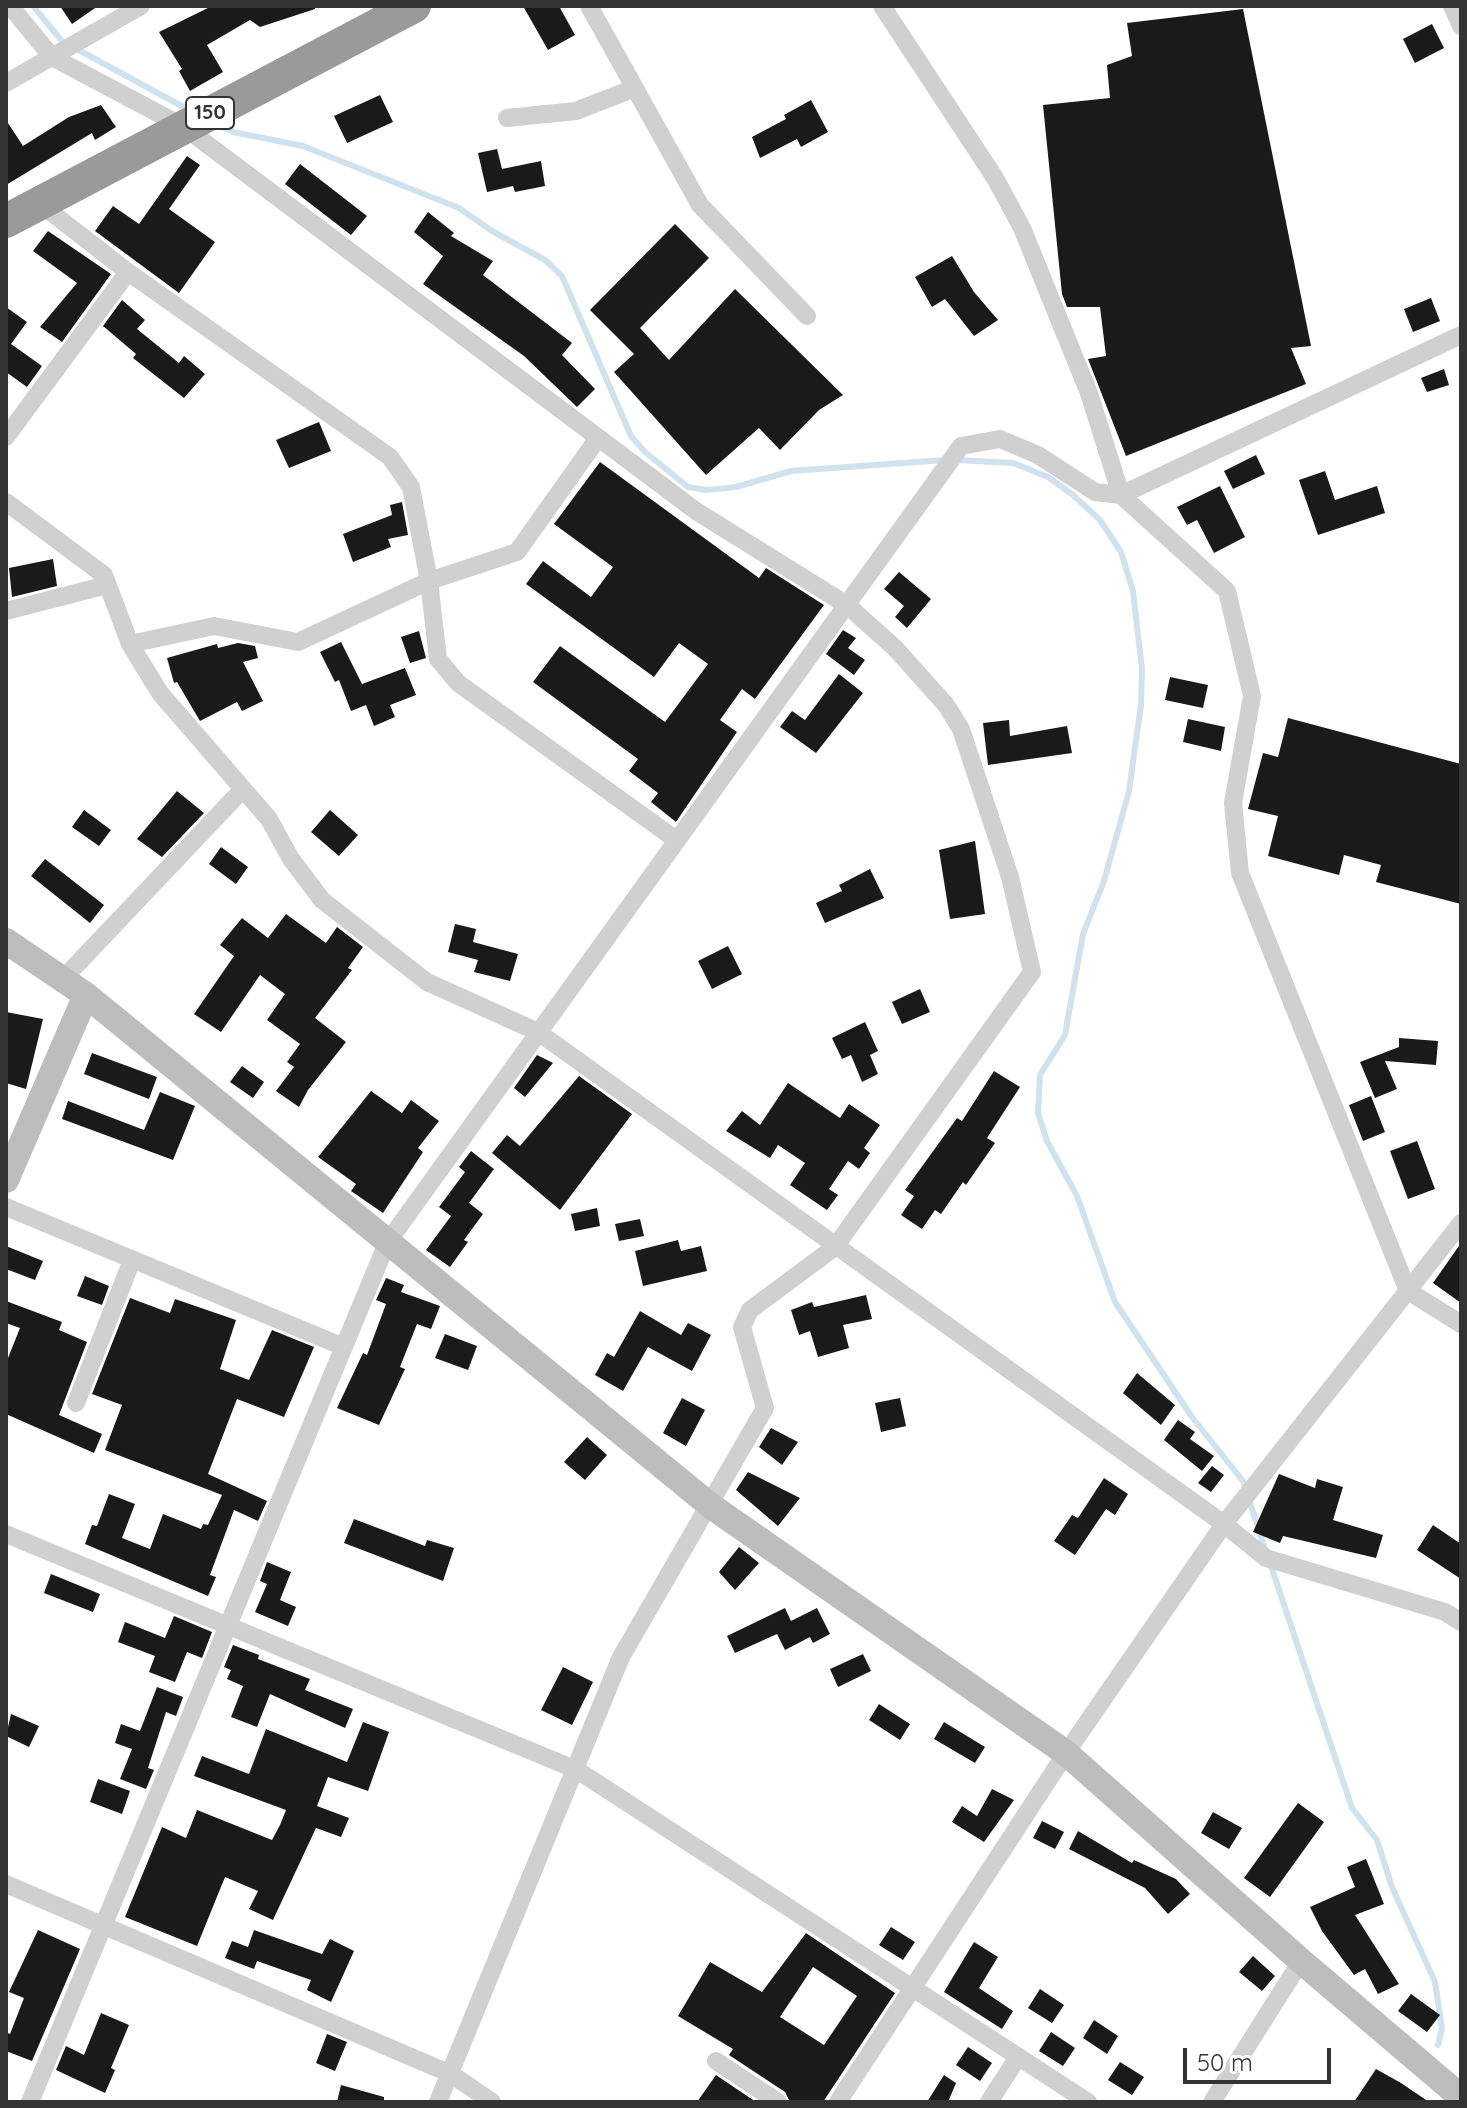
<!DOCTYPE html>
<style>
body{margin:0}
#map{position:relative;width:1467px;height:2108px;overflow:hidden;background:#fff;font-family:Quicksand,sans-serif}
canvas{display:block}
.frame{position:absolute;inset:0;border:8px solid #333;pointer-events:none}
.scale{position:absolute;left:1183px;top:2048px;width:148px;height:36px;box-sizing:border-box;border:4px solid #333;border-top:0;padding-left:10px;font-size:24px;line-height:28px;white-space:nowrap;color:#333;-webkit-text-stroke:6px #fff;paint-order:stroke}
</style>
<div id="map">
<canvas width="1467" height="2108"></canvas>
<div class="frame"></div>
<div class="scale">50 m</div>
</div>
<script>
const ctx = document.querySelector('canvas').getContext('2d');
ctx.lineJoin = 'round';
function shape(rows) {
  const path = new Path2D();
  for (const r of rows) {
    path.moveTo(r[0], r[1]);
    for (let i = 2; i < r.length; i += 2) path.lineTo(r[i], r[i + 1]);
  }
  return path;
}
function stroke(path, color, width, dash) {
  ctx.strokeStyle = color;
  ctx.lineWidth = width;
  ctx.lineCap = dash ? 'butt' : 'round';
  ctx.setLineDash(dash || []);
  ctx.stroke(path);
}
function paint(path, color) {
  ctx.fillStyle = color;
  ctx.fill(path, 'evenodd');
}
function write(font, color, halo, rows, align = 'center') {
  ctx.font = font + ' Quicksand,sans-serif';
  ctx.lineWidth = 8;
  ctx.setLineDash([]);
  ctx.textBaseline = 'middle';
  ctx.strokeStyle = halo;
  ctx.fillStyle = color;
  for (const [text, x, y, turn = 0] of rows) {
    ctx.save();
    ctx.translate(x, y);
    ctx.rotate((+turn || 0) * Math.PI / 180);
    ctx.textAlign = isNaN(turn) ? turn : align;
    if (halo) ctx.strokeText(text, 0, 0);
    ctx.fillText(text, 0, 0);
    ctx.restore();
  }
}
const stream = shape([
 [33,6,62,41,189,110],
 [217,124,233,132,303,146,459,208,492,231,545,260,562,276,631,436,645,452,688,487,706,490,736,487,791,471,945,460],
 [956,460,1013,463,1048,477,1073,495,1100,520,1121,552,1133,591,1142,669,1141,705,1129,791,1104,881,1083,934,1065,1035,1040,1075,1038,1113,1047,1141,1077,1196,1115,1302,1192,1417,1243,1481,1266,1552],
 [1270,1563,1352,1808,1377,1840,1392,1887,1435,1982,1442,2028,1438,2045]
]);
const building = shape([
 [60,6,98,6,72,24],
 [212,6,315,6,315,9,260,27,250,20,207,45,223,72,190,91,179,71,182,69,159,32],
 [523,6,559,6,575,35,548,50],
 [1243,9,1311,346,1291,348,1306,384,1126,456,1088,359,1106,356,1100,307,1067,307,1062,294,1043,105,1110,98,1107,65,1132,56,1127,23],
 [1432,24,1444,48,1415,63,1403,39],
 [380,95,393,122,347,143,334,116],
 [811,100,828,132,801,147,797,139,760,158,752,137,786,119,784,115],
 [101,105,116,127,95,140,92,133,6,185,6,120,23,146,69,117],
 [497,149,502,169,541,161,545,186,515,192,513,186,487,192,478,153],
 [187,156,200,165,169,209,215,242,179,293,95,231,113,206,139,224],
 [300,164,367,216,351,235,285,184],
 [428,212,454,233,451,236,493,261,483,275,572,343,562,355,595,389,577,407,524,356,423,284,443,256,414,232],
 [675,224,709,258,640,328,669,360,735,289,843,395,819,410,780,450,759,428,706,475,614,372,634,354,590,310],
 [48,231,111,274,62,342,40,327,77,283,33,251],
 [952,256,974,292,998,320,974,336,945,299,932,307,915,277],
 [1431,298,1440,321,1413,332,1404,309],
 [122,300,145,320,137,329,179,363,184,356,205,374,184,398,133,358,136,354,103,326],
 [6,307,27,322,11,344,42,366,27,387,6,372],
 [1444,369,1449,385,1427,392,1421,378],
 [319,422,331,451,289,468,276,440],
 [1256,455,1265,474,1233,489,1224,471],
 [600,462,759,578,766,568,824,605,755,699,742,689,720,720,737,732,676,822,651,802,658,793,629,771,638,759,533,682,560,646,665,722,708,664,679,643,654,677,526,584,543,561,591,597,613,567,554,524],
 [1325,471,1335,500,1377,486,1385,513,1318,535,1299,480],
 [1220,486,1245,537,1214,553,1197,520,1187,525,1177,507],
 [402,502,408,535,388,539,391,547,353,562,343,534,392,515,390,505],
 [53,559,57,586,12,597,9,568],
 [899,572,931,599,907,628,895,617,904,606,884,589],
 [843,630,856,638,848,648,865,660,854,675,826,654],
 [419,631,426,658,410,663,401,637],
 [341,642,362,684,405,668,416,695,390,705,395,717,374,726,366,705,351,711,339,680,335,682,320,652],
 [238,643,255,646,258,658,243,662,263,701,242,711,237,702,200,721,177,682,174,683,167,658,217,644,218,648],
 [839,674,863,693,816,753,780,727,792,711,805,720],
 [1170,677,1208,685,1203,708,1165,700],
 [1288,718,1461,764,1461,904,1376,882,1381,865,1344,855,1339,875,1268,856,1278,816,1248,809,1263,753,1278,757],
 [1188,719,1225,727,1221,751,1183,742],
 [1009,720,1010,736,1067,726,1072,753,988,765,983,723],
 [177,791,204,813,162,857,137,839],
 [84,810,111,830,99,846,72,827],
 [330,810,358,835,339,856,311,832],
 [975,841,985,914,950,919,939,850],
 [221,847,248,867,236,884,209,864],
 [45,859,104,905,90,923,31,876],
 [870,869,884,898,825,923,816,903,842,891,839,885],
 [286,914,326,943,337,927,363,947,348,968,352,970,315,1018,346,1042,308,1090,299,1107,276,1091,294,1067,287,1062,300,1044,267,1020,285,994,260,975,221,1032,194,1014,234,956,220,945,242,918,268,938],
 [455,924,476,929,473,942,518,954,510,981,474,972,478,960,448,952],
 [728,946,742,974,712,989,698,961],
 [920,989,930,1012,902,1024,892,1002],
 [6,1012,43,1019,26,1089,6,1083],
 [865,1022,878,1051,870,1055,878,1074,862,1082,851,1055,842,1059,832,1038],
 [1399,1038,1438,1041,1436,1065,1385,1061,1397,1089,1375,1098,1360,1062,1399,1047],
 [92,1053,157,1077,149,1099,84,1074],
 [537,1055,553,1063,525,1097,514,1088],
 [242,1066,264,1082,253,1098,230,1082],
 [994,1071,1020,1087,987,1138,995,1143,966,1185,963,1182,941,1214,935,1210,922,1229,901,1215,914,1196,905,1190,957,1118,962,1121],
 [579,1076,632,1114,560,1210,492,1153,507,1135,520,1146],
 [788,1083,840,1118,849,1104,880,1125,864,1148,870,1153,859,1169,848,1161,829,1189,838,1195,827,1210,790,1185,805,1163,778,1145,770,1158,726,1131,742,1111,760,1125],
 [371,1091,402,1113,411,1100,439,1121,418,1148,423,1152,383,1213,351,1191,356,1184,318,1157],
 [160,1092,195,1106,173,1160,62,1119,68,1101,144,1130],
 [1371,1096,1385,1132,1363,1141,1349,1105],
 [1417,1141,1435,1189,1408,1199,1390,1151],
 [471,1151,494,1169,469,1203,483,1214,464,1240,468,1242,450,1267,426,1250,451,1216,439,1207,465,1172,459,1167],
 [597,1208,600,1226,575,1231,571,1214],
 [640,1219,644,1236,619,1241,615,1224],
 [678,1240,681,1251,701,1246,707,1271,643,1286,635,1251],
 [1461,1243,1461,1303,1433,1283],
 [6,1246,43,1261,35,1280,6,1269],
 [85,1276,109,1286,102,1305,77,1296],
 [386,1278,404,1285,401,1292,440,1306,431,1329,417,1324,400,1367,405,1369,379,1425,337,1408,363,1353,367,1355,386,1304,376,1300],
 [866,1295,872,1319,843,1325,849,1348,818,1357,810,1331,799,1335,791,1310,812,1302,814,1307],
 [130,1298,170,1313,175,1299,236,1320,220,1369,249,1380,272,1330,314,1347,284,1417,237,1399,208,1474,267,1501,258,1521,234,1510,210,1575,216,1577,208,1596,85,1544,92,1525,97,1526,109,1494,135,1504,122,1538,150,1549,163,1514,201,1529,203,1524,208,1525,222,1495,105,1450,122,1405,92,1394],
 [6,1301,62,1322,59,1330,87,1342,59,1415,102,1434,94,1453,6,1414,6,1363,20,1328,6,1323],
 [640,1311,681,1335,688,1323,711,1335,692,1371,648,1347,623,1391,595,1375,607,1353,614,1357],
 [445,1334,477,1346,468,1370,435,1358],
 [1137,1373,1175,1405,1161,1425,1123,1393],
 [682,1398,705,1410,686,1446,663,1433],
 [900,1398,906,1426,881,1432,875,1403],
 [1178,1420,1195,1432,1190,1439,1214,1456,1202,1471,1164,1440],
 [771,1428,798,1442,782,1465,759,1447],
 [587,1437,607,1455,585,1480,564,1462],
 [1212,1466,1224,1475,1211,1492,1198,1483],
 [748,1472,800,1498,778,1526,736,1490],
 [1279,1474,1315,1488,1317,1479,1343,1487,1333,1520,1383,1535,1376,1558,1283,1536,1280,1543,1253,1532],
 [1104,1478,1128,1494,1115,1515,1106,1509,1075,1555,1054,1541,1072,1515,1078,1518],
 [354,1519,425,1546,427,1540,454,1548,443,1581,344,1543],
 [1433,1525,1461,1544,1461,1579,1417,1550],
 [739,1547,759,1563,735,1590,719,1572],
 [267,1562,291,1572,280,1600,296,1607,288,1626,255,1612,267,1584,260,1581],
 [51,1574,100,1594,93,1612,44,1593],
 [785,1608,791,1621,817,1608,830,1634,813,1643,810,1637,785,1650,777,1634,735,1653,727,1636],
 [174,1616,212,1632,202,1658,187,1652,175,1682,149,1672,155,1656,118,1642,125,1622,165,1638],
 [233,1645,259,1655,258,1659,310,1679,305,1690,353,1709,345,1728,270,1694,257,1727,231,1717,243,1686,227,1679,231,1670,224,1667],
 [863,1654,871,1671,838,1687,830,1669],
 [563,1667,593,1682,572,1725,541,1710],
 [157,1687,183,1697,176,1716,166,1712,148,1768,154,1770,146,1789,120,1779,132,1749,115,1743,121,1724,140,1731],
 [879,1704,910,1724,900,1740,869,1720],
 [11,1714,39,1726,29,1747,6,1736],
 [363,1722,389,1732,368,1791,328,1777,317,1806,349,1818,341,1837,316,1828,273,1920,249,1909,258,1891,225,1877,197,1946,125,1917,162,1827,186,1838,197,1810,272,1840,280,1825,286,1810,194,1776,202,1756,249,1774,266,1729,347,1762],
 [944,1722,985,1747,975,1763,934,1739],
 [98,1779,130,1791,122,1814,90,1802],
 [992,1789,1014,1800,984,1842,952,1822,962,1806,977,1816],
 [1298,1803,1324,1822,1270,1897,1244,1878],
 [1213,1812,1242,1828,1229,1849,1201,1833],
 [1042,1821,1064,1832,1055,1849,1033,1838],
 [1078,1831,1132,1863,1134,1860,1176,1879,1190,1894,1168,1914,1145,1888,1069,1849],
 [1366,1859,1384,1904,1355,1915,1399,1984,1378,1994,1365,1969,1354,1975,1322,1931,1310,1907,1355,1887,1347,1867],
 [891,1927,915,1942,903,1960,879,1945],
 [38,1930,80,1949,32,2061,6,2051,6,2032,10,2034,24,1998,9,1992],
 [254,1930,322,1954,330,1939,354,1951,331,2002,307,1990,311,1980,257,1961,254,1969,225,1958,232,1941,248,1947],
 [806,1933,895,1993,823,2102,790,2102,785,2092,729,2055,733,2049,678,2016,710,1962,762,1992],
 [813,1967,857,1996,824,2045,780,2017],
 [974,1942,998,1957,979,1988,1013,2011,1002,2029,944,1992],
 [1253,1956,1275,1976,1262,1991,1239,1972],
 [1040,1989,1064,2005,1052,2023,1028,2008],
 [1411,1994,1440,2015,1427,2032,1398,2011],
 [101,2013,129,2025,111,2068,115,2070,105,2093,56,2070,66,2046,84,2055],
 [1094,2020,1118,2036,1107,2054,1083,2038],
 [1051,2032,1075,2048,1063,2066,1039,2051],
 [327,2034,347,2042,335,2071,316,2063],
 [968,2047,992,2063,980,2081,956,2065],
 [1120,2062,1144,2077,1132,2095,1108,2080],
 [1376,2069,1401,2083,1429,2102,1354,2102],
 [716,2075,756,2102,697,2102],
 [944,2075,956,2083,948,2102,927,2102],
 [341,2085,384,2097,384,2102,337,2102]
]);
const street = shape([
 [10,6,52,57,184,127,696,511,847,605,896,649,946,705,961,729,1010,877,1032,972,835,1247,750,1310,742,1327,765,1408,621,1657,438,2102],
 [589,6,700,205,807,316],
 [882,6,995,178,1022,228,1089,393,1121,495,1227,591,1252,696,1233,803,1240,873,1408,1291,1461,1324],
 [1452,6,1461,26],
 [6,83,141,6],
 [507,118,576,111,635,88],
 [39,203,128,272,390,457,411,487,429,581,438,659,458,683,675,839],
 [6,437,128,272],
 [6,502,104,575,130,644,160,693,269,819,291,859,322,900,427,982,538,1032,1224,1524,1266,1558,1445,1612,1461,1622],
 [6,611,107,585],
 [130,644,214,626,298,642,429,581,517,552,598,438],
 [63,979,243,789],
 [6,1207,344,1347],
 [76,1403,132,1260],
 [6,1534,577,1770,1088,2102],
 [6,1884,451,2074,492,2102],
 [716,2061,778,2102],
 [30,2102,387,1243,961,446,1000,439,1038,455,1095,492,1121,495,1461,335],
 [838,2102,1066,1753,1224,1524,1461,1223],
 [989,2102,1018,2057],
 [1212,2102,1301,1961]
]);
const secondary = shape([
 [6,941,86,995,711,1506,1066,1753,1301,1961,1461,2097],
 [6,1180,86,995]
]);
const highway = shape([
 [6,221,414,6]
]);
const shields = [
 [210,113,48]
];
const shieldNames = [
 ["150",210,113]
];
stroke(stream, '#cfe2ee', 6);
paint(building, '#1a1a1a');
stroke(street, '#d0d0d0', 18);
stroke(secondary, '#bdbdbd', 26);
stroke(highway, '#9a9a9a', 34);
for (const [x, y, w] of shields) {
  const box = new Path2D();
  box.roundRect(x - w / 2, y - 16, w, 32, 6);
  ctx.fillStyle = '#fff';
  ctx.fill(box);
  stroke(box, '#333', 2);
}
write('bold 20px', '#333', null, shieldNames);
</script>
